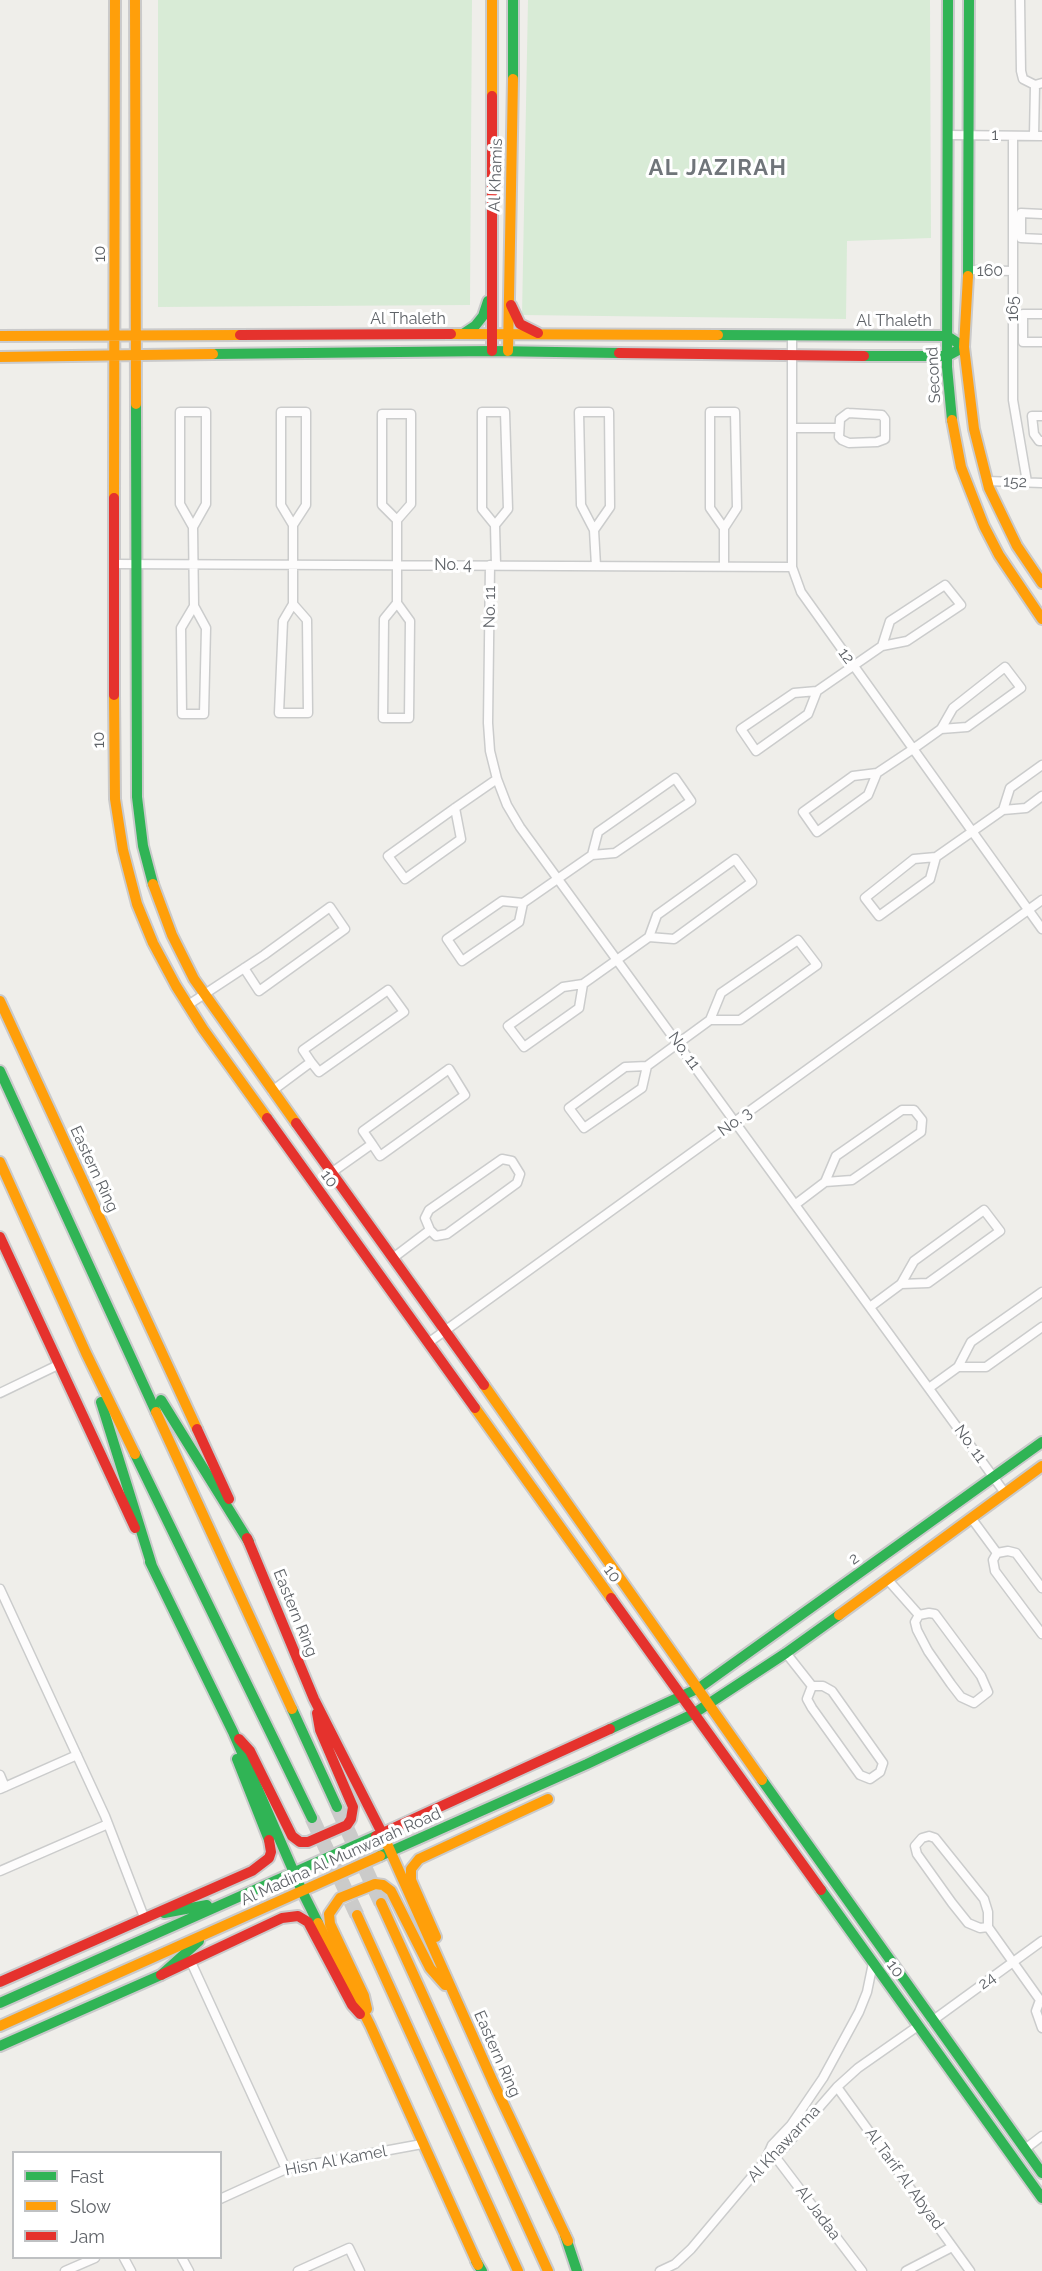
<!DOCTYPE html>
<style>
body{margin:0}
#map{position:relative;width:1042px;height:2271px;overflow:hidden;background:#efeeea;font-family:Raleway,sans-serif}
canvas{display:block}
.legend{position:absolute;left:12px;top:2151px;width:210px;height:108px;box-sizing:border-box;background:#fff;border:2px solid #bfc1c3;margin:0;padding:8px 10px;list-style:none;font-size:18px;color:#5f6368}
.legend li{display:flex;align-items:center;gap:12px;height:30px}
.legend b{width:30px;border:2px solid #bfc1c3}
</style>
<div id="map">
<canvas width="1042" height="2271"></canvas>
<ul class="legend">
<li><b style="height:8px;background:#30b455"></b>Fast</li>
<li><b style="height:8px;background:#ff9f0a"></b>Slow</li>
<li><b style="height:8px;background:#e5322d"></b>Jam</li>
</ul>
</div>
<script>
const ctx = document.querySelector('canvas').getContext('2d');
ctx.lineJoin = 'round';
function paint(path, color) {
  ctx.fillStyle = color;
  ctx.fill(path, 'evenodd');
}
function shape(rows) {
  const path = new Path2D();
  for (const r of rows) {
    path.moveTo(r[0], r[1]);
    for (let i = 2; i < r.length; i += 2) path.lineTo(r[i], r[i + 1]);
  }
  return path;
}
function stroke(path, color, width, dash) {
  ctx.strokeStyle = color;
  ctx.lineWidth = width;
  ctx.lineCap = dash ? 'butt' : 'round';
  ctx.setLineDash(dash || []);
  ctx.stroke(path);
}
function write(font, color, halo, rows, align = 'center') {
  ctx.font = font + ' Raleway,sans-serif';
  ctx.lineWidth = 6;
  ctx.setLineDash([]);
  ctx.textBaseline = 'middle';
  ctx.strokeStyle = halo;
  ctx.fillStyle = color;
  for (const [text, x, y, turn = 0] of rows) {
    ctx.save();
    ctx.translate(x, y);
    ctx.rotate((+turn || 0) * Math.PI / 180);
    ctx.textAlign = isNaN(turn) ? turn : align;
    if (halo) ctx.strokeText(text, 0, 0);
    ctx.fillText(text, 0, 0);
    ctx.restore();
  }
}
const green = shape([
 [158,0,472,0,470,305,158,307],
 [528,0,930,0,931,238,847,241,846,319,522,315]
]);
const highwayTunnel = shape([
 [337,1807,381,1903],
 [312,1818,357,1915]
]);
const street = shape([
 [1020,0,1021,71,1023,79,1035,85,1042,83],
 [948,135,1042,136],
 [1013,136,1013,400,1027,482],
 [1034,136,1035,85],
 [1042,214,1021,213,1021,238,1042,239],
 [968,270,1013,271],
 [1042,314,1023,314,1023,342,1042,342],
 [792,336,792,567,801,592,1042,929],
 [848,413,882,415,885,419,885,439,877,442,849,443,842,440,839,437,840,419,848,413],
 [1042,416,1032,416,1034,434,1039,441,1042,441],
 [792,428,839,428],
 [987,481,1042,483],
 [293,525,306,505,306,412,281,412,281,505,293,525,293,604,307,620,308,713,279,713,283,621,293,604],
 [495,525,508,509,505,412,482,412,482,509,495,525,496,565],
 [193,527,206,504,206,412,180,412,180,504,193,527,194,606,206,628,204,714,182,714,181,628,194,606],
 [724,528,710,508,710,412,735,412,737,508,724,528,724,566],
 [594,530,610,507,609,412,579,412,581,505,594,530,596,566],
 [114,564,792,567],
 [490,565,488,723,490,751,497,779,507,805,520,827,1005,1493],
 [397,603,384,619,383,718,409,718,410,621,397,603,397,520,382,505,382,414,411,414,411,504,397,520],
 [817,691,808,714,756,751,741,729,794,693,817,691,882,646,907,641,961,605,945,585,890,621,882,646],
 [877,773,868,795,817,832,803,812,853,776,877,773,913,749,941,729,953,708,1005,667,1021,688,967,727,941,729],
 [455,808,461,839,405,879,388,856,455,808,497,779],
 [1003,810,1010,788,1042,765],
 [936,857,930,879,879,916,865,898,914,859,936,857,1003,810,1026,808,1042,796],
 [523,903,519,922,462,961,447,939,502,901,523,903,592,855,598,832,675,778,691,801,615,853,592,855],
 [583,984,579,1008,524,1047,508,1026,563,987,583,984,649,937,657,915,735,859,752,882,674,939,649,937],
 [188,1005,264,955,330,907,345,929,259,991,244,968],
 [647,1066,642,1088,584,1128,569,1108,625,1067,647,1066,710,1020,721,993,798,940,817,965,740,1020,710,1020],
 [272,1091,311,1062,319,1072,404,1012,388,990,303,1050,311,1062],
 [331,1173,372,1144,380,1156,465,1095,449,1069,363,1131,372,1144],
 [796,1204,825,1182,836,1156,902,1110,914,1110,922,1120,921,1132,852,1180,825,1182],
 [393,1258,430,1230,436,1236,447,1234,517,1183,520,1174,512,1161,502,1159,429,1210,425,1218,430,1230],
 [870,1307,901,1284,914,1261,984,1210,1000,1231,928,1283,901,1284],
 [428,1343,1042,900],
 [958,1367,986,1367,1042,1327],
 [929,1388,958,1367,971,1342,1042,1292],
 [0,1393,58,1365],
 [972,1519,997,1553],
 [997,1553,993,1560,995,1571,1042,1634],
 [997,1553,1008,1551,1016,1553,1042,1588],
 [888,1580,919,1615,915,1622,917,1630,928,1651,951,1684,961,1697,974,1703,988,1692,981,1676,935,1614,929,1613,919,1615],
 [0,1589,105,1816,144,1917],
 [786,1653,812,1686,807,1699,812,1708,860,1775,870,1779,880,1772,883,1763,832,1691,823,1686,812,1686],
 [0,1775,5,1787],
 [0,1789,77,1755],
 [0,1871,108,1824],
 [988,1927,980,1928,968,1923,952,1903,917,1854,915,1846,922,1838,929,1836,935,1838,984,1899,988,1912,988,1927,1040,2000],
 [191,1962,286,2169],
 [1040,2000,1036,2011,1042,2028],
 [932,2021,1042,1941],
 [837,2087,970,2271],
 [1025,2149,1042,2136],
 [774,2155,862,2271],
 [765,2161,772,2145,791,2125,823,2078,859,2012,867,1992,873,1963],
 [220,2199,286,2169,422,2144],
 [124,2258,131,2271],
 [182,2258,189,2271],
 [65,2271,95,2258],
 [298,2271,349,2248,360,2271],
 [660,2271,675,2264,691,2249,765,2161,784,2148,837,2087,858,2068,918,2026],
 [906,2271,952,2247]
]);
const fast = shape([
 [513,0,513,79],
 [948,0,947,367,952,420],
 [968,276,969,0],
 [463,334,475,326,483,316,488,301],
 [718,335,947,336,964,347,947,356,864,356],
 [213,354,492,351,619,353],
 [136,404,137,797,143,846,153,884],
 [0,1071,156,1412],
 [161,1400,249,1542],
 [101,1402,152,1566],
 [135,1454,312,1818],
 [150,1562,233,1732,302,1891,318,1923],
 [292,1709,337,1807],
 [610,1729,699,1688,1042,1442],
 [237,1759,269,1840],
 [762,1780,1042,2173],
 [380,1856,587,1764,693,1714,786,1653,839,1615],
 [821,1890,1042,2198],
 [164,1913,207,1905],
 [0,2003,376,1836],
 [0,2046,161,1975,199,1941],
 [565,2235,577,2271],
 [476,2261,482,2271]
]);
const slow = shape([
 [135,0,136,404],
 [492,0,492,96],
 [968,276,964,347,974,429,989,488,1017,546,1042,583],
 [451,334,718,335],
 [0,336,240,335],
 [508,351,513,79],
 [0,357,213,354],
 [952,420,961,467,984,526,999,555,1042,619],
 [114,498,115,0],
 [114,695,115,799,123,850,137,904,153,943,176,986,203,1029,267,1118],
 [153,884,172,935,194,979,296,1123],
 [0,1001,197,1429],
 [0,1162,86,1353,135,1454],
 [484,1385,762,1780],
 [475,1408,611,1598],
 [156,1412,292,1709],
 [839,1615,1042,1466],
 [384,1837,493,2082,568,2241],
 [381,1903,548,2271],
 [357,1915,518,2271],
 [318,1923,370,2025,478,2265],
 [436,1937,411,1880,411,1869,419,1859,548,1799],
 [367,2009,364,1996,330,1924,329,1914,340,1898,375,1884,383,1885,391,1891,430,1968,445,1985],
 [0,2026,380,1856]
]);
const jam = shape([
 [492,96,492,351],
 [511,305,520,324,538,333],
 [240,335,451,334],
 [619,353,864,356],
 [114,695,114,498],
 [267,1118,475,1408],
 [296,1123,484,1385],
 [0,1237,135,1528],
 [197,1429,229,1499],
 [247,1538,314,1699,384,1837],
 [611,1598,821,1890],
 [239,1739,250,1751,292,1836,300,1842,308,1842,347,1825,351,1819,353,1807,320,1730,317,1713],
 [376,1836,610,1729],
 [161,1975,282,1918,298,1916,308,1922,352,2005,360,2014],
 [0,1982,252,1871,269,1858,271,1852,269,1840]
]);
const streetNames = [
 ["1",995,135],
 ["Al Khamis",496,175,-88],
 ["10",100,254,-90],
 ["160",990,271],
 ["165",1013,309,-90],
 ["Al Thaleth",408,319],
 ["Al Thaleth",894,321],
 ["Second",934,375,-93],
 ["152",1015,482,2],
 ["No. 4",453,565],
 ["No. 11",490,607,-89],
 ["12",846,656,54],
 ["10",99,740,-90],
 ["No. 11",684,1051,54],
 ["No. 3",735,1122,-36],
 ["Eastern Ring",94,1169,65],
 ["10",329,1179,54],
 ["No. 11",970,1444,54],
 ["2",854,1559,-36],
 ["10",612,1574,54],
 ["Eastern Ring",295,1613,68],
 ["Al Madina Al Munwarah Road",341,1857,-24],
 ["10",895,1969,54],
 ["24",987,1981,-36],
 ["Eastern Ring",497,2054,66],
 ["Al Khawarma",784,2144,-47],
 ["Hisn Al Kamel",336,2161,-11],
 ["Al Tarif Al Abyad",904,2179,54],
 ["Al Jadaa",818,2213,53]
];
const districtNames = [
 ["AL JAZIRAH",718,168]
];
paint(green, '#d8ebd6');
stroke(highwayTunnel, '#cbcbca', 15, [15, 8]);
stroke(street, '#cbcccc', 11);
stroke(fast, '#cacacb', 14);
stroke(slow, '#cacacb', 14);
stroke(jam, '#cacacb', 14);
stroke(street, '#fdfcfc', 8);
stroke(fast, '#30b455', 10);
stroke(slow, '#ff9f0a', 10);
stroke(jam, '#e5322d', 10);
write('16px', '#5f6368', '#fff', streetNames);
ctx.letterSpacing = '1.5px';
write('bold 22px', '#70757a', '#fff', districtNames);
ctx.letterSpacing = '0px';
</script>
